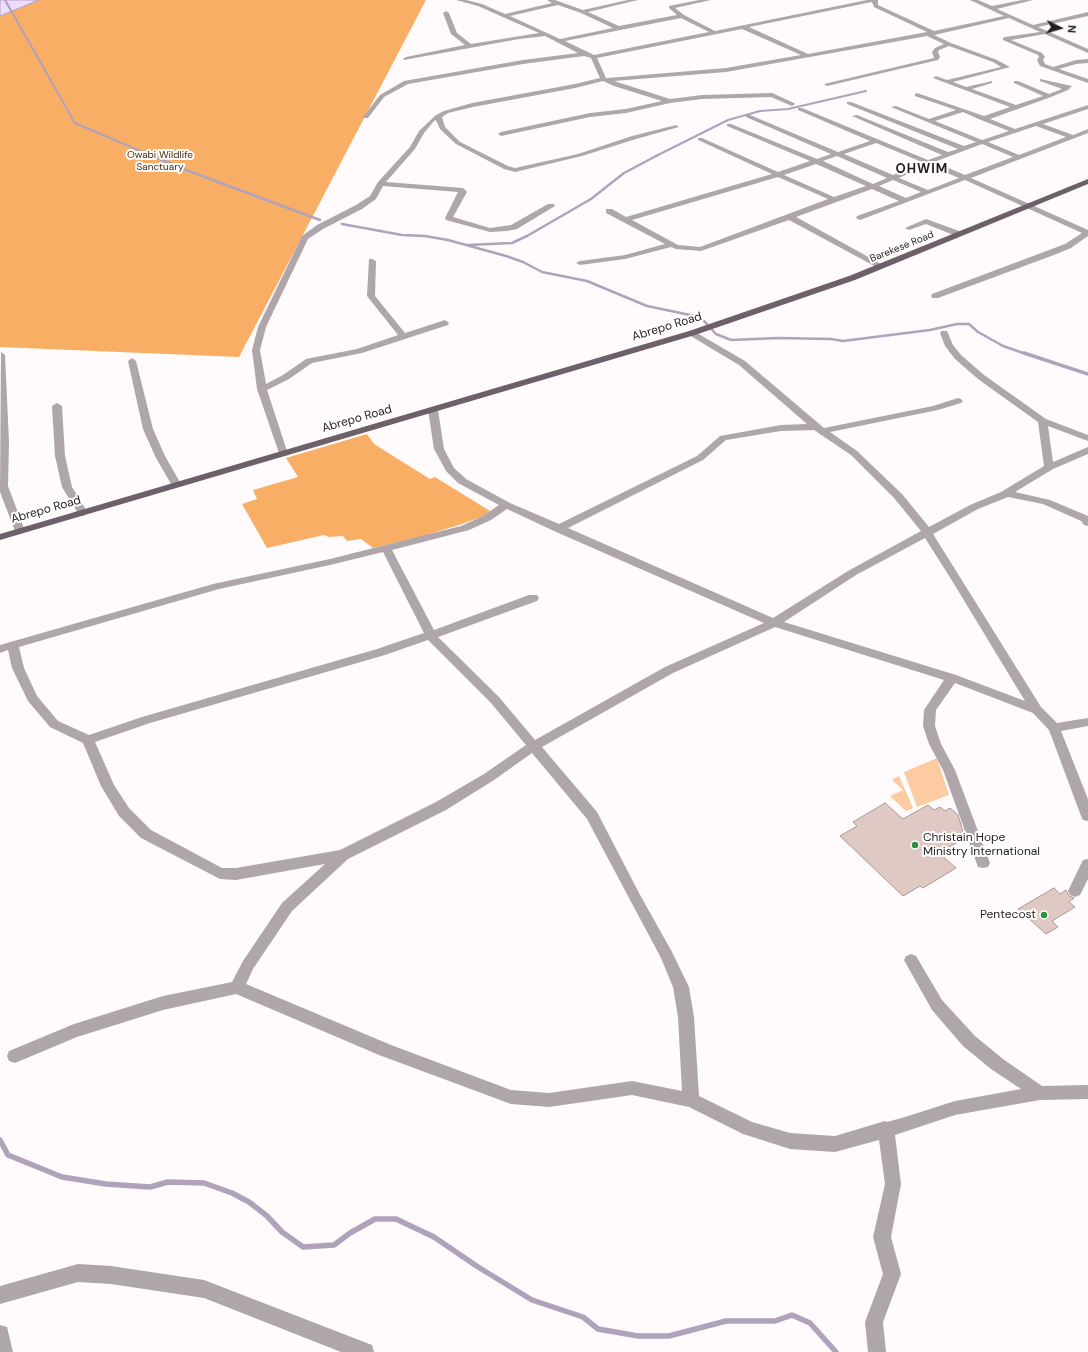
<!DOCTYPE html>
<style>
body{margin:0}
#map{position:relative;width:1088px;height:1352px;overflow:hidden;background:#fffafb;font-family:"DM Sans",sans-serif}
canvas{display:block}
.north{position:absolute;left:1040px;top:8px;width:40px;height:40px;-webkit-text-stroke:3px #fff;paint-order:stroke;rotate:95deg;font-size:11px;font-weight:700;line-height:16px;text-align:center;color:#241c1e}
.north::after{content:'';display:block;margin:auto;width:14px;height:18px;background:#241c1e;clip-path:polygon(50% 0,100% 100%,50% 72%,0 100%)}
</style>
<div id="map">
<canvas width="1088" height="1352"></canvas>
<div class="north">N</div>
</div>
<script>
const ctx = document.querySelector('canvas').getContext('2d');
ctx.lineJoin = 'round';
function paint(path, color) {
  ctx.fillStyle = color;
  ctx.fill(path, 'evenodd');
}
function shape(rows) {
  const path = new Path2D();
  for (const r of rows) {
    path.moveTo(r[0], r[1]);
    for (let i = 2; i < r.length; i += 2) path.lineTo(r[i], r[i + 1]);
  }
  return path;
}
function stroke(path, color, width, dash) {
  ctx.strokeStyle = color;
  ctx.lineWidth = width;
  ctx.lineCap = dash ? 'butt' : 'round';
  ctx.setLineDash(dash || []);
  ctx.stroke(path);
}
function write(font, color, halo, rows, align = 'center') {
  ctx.font = font + ' "DM Sans",sans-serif';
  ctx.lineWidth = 4;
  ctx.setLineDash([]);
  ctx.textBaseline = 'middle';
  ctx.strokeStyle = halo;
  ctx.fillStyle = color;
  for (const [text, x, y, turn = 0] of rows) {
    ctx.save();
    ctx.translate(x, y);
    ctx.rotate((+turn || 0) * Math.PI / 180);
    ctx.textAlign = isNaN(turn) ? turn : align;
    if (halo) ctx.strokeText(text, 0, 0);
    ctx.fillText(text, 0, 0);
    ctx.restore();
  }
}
const green = shape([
 [937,758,949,795,917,807,904,772],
 [899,776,913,808,906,811,890,796,903,790,892,780]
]);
const forest = shape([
 [39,0,426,0,239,357,0,347,0,16],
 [367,434,374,444,430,479,435,477,490,511,484,516,459,525,423,536,373,548,361,539,347,541,343,536,329,537,324,535,267,548,242,504,257,499,253,490,298,477,286,458]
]);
const water = shape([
 [0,0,39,0,0,16,0,0]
]);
const streamFar3 = shape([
 [5,0,75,123,152,156],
 [656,156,728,120,760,111,788,109,866,91]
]);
const streamFar2 = shape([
 [150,155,186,170,320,220],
 [342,224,402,235,425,236,448,240,506,256,523,262,542,272,587,281,647,306,695,316,704,321,716,334,731,340,778,338,831,339,843,341,930,330,957,324,969,324,978,332,1003,346,1026,354],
 [468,245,512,243,527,236,591,199,624,173,658,155]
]);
const streamFar1 = shape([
 [1024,353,1088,374]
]);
const stream = shape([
 [0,1140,8,1155,62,1177,106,1184,150,1187,168,1182,204,1183,232,1193,249,1202,267,1216,282,1232,303,1247,334,1245,350,1233,375,1219,396,1219,434,1237,478,1267,532,1300,583,1317,598,1329,638,1336,669,1336,726,1321,775,1321,792,1315,810,1323,836,1352]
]);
const building = shape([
 [885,803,903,819,928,805,934,810,940,807,945,811,950,808,958,815,963,831,960,833,965,838,939,853,956,868,923,888,920,886,903,896,840,836,857,826,853,822,885,803],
 [1054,888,1060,894,1066,890,1069,896,1074,898,1069,902,1075,907,1052,921,1058,927,1046,934,1018,909,1054,888]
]);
const minor = shape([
 [456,0,466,0,482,4,505,14,552,3,547,0,555,0,583,10,628,0,638,0,588,12,619,26,677,15,669,8,669,6,699,0,711,0,675,8,684,15,715,31,867,0,878,0,878,5,934,31,1004,16,970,0,978,0,992,6,1022,0,1033,0,997,9,1033,25,1088,12,1088,16,1038,27,1088,49,1088,53,1045,34,1011,40,1042,53,1045,57,1043,60,1045,64,1053,67,1076,60,1088,59,1088,63,1076,64,1059,69,1088,79,1088,83,1040,66,1037,60,1039,57,1038,55,1003,40,1003,38,1005,37,1040,32,1009,18,934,35,951,43,997,60,1010,67,953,82,966,87,992,81,992,83,972,89,1016,105,1043,96,1014,83,1014,81,1018,81,1049,94,1062,89,1040,81,1040,79,1072,86,1068,90,1051,97,990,119,1015,129,1088,105,1088,109,1043,124,1073,135,1088,129,1088,133,971,178,1088,230,1088,236,1071,248,1054,255,938,298,932,298,931,296,932,294,1065,244,1082,233,965,180,860,220,856,218,857,216,899,201,872,189,796,217,883,265,884,267,880,269,789,220,701,251,676,249,671,247,625,259,580,265,576,263,580,261,625,255,665,244,606,213,606,209,612,209,626,217,772,174,698,140,698,138,702,138,778,172,810,161,727,126,727,124,731,124,817,159,831,154,746,117,746,115,750,115,838,152,870,141,798,110,798,108,802,108,928,160,942,155,852,116,857,115,948,152,958,149,847,104,847,102,851,102,964,146,976,142,891,107,896,106,929,119,956,110,915,96,915,94,917,93,984,116,1010,107,933,78,936,76,947,80,1001,67,993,62,949,46,939,50,938,52,940,57,938,60,827,86,824,84,934,58,932,52,935,48,944,44,927,36,726,72,614,81,670,99,702,95,772,93,794,103,795,104,792,106,771,97,702,99,670,103,626,113,590,117,501,136,498,134,501,132,590,113,626,109,662,101,614,86,603,81,575,88,473,107,448,113,442,117,445,127,460,142,508,166,515,168,578,154,632,136,676,125,679,127,636,139,582,156,515,172,504,169,456,144,440,129,436,120,434,121,424,133,415,149,386,182,463,188,467,192,453,217,490,228,511,225,548,204,554,204,555,206,517,229,507,231,490,232,446,220,445,218,458,192,383,186,376,199,362,209,323,229,308,239,266,327,260,350,266,384,283,375,306,359,357,349,398,335,367,296,369,259,372,259,376,261,375,296,405,333,445,320,449,323,448,325,362,353,312,363,289,379,267,390,288,454,286,456,280,456,257,389,252,350,258,327,302,236,317,225,356,205,370,196,378,182,410,147,419,131,436,115,444,111,472,103,575,84,600,78,591,58,584,56,523,64,408,84,384,97,368,118,364,118,363,117,380,95,404,81,523,60,578,53,545,36,519,39,404,60,403,59,406,57,465,45,451,34,443,13,446,11,449,13,457,33,471,44,539,33,478,6,456,0],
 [872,2,874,7,927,32,808,54,749,27,872,2],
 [558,5,581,13,613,28,560,39,510,16,558,5],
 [681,18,709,32,594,55,565,41,681,18],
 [742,29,801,55,726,68,608,78,606,78,597,58,742,29],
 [963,112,981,120,1009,131,982,140,935,121,963,112],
 [1036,126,1066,137,1019,155,988,142,1036,126],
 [876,143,922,162,893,175,844,154,876,143],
 [982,144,1013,157,965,175,934,162,982,144],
 [837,156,887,178,873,184,823,161,837,156],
 [816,164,866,186,834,197,784,175,816,164],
 [928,165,959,178,928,190,899,178,928,165],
 [778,177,828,199,700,247,678,245,632,220,778,177],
 [893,180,921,192,906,198,879,186,893,180],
 [926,219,962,232,963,234,959,236,956,236,926,224,909,230,905,228,926,219],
 [692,330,745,361,824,428,933,406,958,398,961,399,963,401,961,403,938,410,830,432,857,451,902,494,929,527,970,505,1001,492,1044,466,1038,422,978,379,955,359,945,346,940,333,941,331,947,331,953,345,961,355,984,375,1046,419,1088,435,1088,441,1048,426,1053,462,1088,447,1088,454,1053,469,1015,492,1050,500,1088,516,1088,526,1084,525,1081,521,1043,504,1008,497,978,509,933,534,1041,707,1057,723,1088,718,1088,726,1061,731,1088,799,1088,821,1083,820,1081,816,1049,730,1033,713,955,683,936,710,935,726,941,744,955,770,990,863,988,867,983,868,978,867,943,770,929,744,923,726,924,710,944,680,775,627,673,673,542,747,597,812,639,893,672,952,689,987,694,1017,699,1096,752,1122,790,1133,835,1136,885,1121,887,1122,905,1117,955,1101,1021,1089,991,1069,963,1046,932,1010,904,960,906,956,911,954,916,956,942,1000,975,1036,1003,1059,1042,1086,1088,1085,1088,1099,1040,1100,955,1115,895,1135,901,1184,891,1237,901,1274,883,1322,886,1352,868,1352,865,1322,883,1274,873,1237,885,1184,879,1140,835,1152,790,1149,743,1134,689,1107,632,1095,549,1107,511,1104,379,1055,236,994,163,1010,77,1037,15,1063,9,1061,7,1056,9,1051,74,1024,163,996,232,982,243,961,282,903,325,864,236,880,220,879,141,838,119,816,101,786,83,743,50,727,28,701,12,668,8,650,0,653,0,645,213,584,330,559,461,526,483,516,499,505,458,483,446,471,434,449,428,410,430,408,436,408,438,410,444,449,454,468,466,479,510,503,559,524,697,456,720,436,781,425,807,424,739,365,689,335,688,333,692,330],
 [814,430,851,455,894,498,921,531,848,571,773,618,568,528,703,460,726,440,781,431,814,430],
 [507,509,554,531,764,623,665,667,535,740,499,697,438,637,537,601,539,598,537,595,529,595,434,630,392,550,469,530,491,520,507,509],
 [925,538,951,579,1025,701,956,675,784,622,856,575,925,538],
 [383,552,424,633,377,649,142,717,89,735,58,721,37,696,24,668,19,647,219,589,330,565,383,552],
 [428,640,491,703,526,745,484,774,436,802,340,850,236,868,222,868,151,830,129,808,114,785,95,742,150,723,385,655,428,640],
 [532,753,587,819,661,958,673,987,678,1017,682,1091,632,1081,549,1093,511,1090,391,1045,246,984,253,969,292,911,348,859,446,810,494,780,532,753],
 [1,352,5,355,9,442,8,486,25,531,20,534,15,531,0,492,1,352],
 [132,358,136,361,153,429,165,456,181,484,180,486,172,486,171,484,155,456,143,429,128,361,132,358],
 [57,403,62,406,65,456,72,487,88,513,83,516,79,515,62,487,55,456,52,406,57,403],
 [1088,859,1088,879,1080,895,1075,897,1070,895,1068,891,1081,864,1083,860,1088,859],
 [78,1264,111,1266,204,1280,372,1345,374,1352,341,1352,204,1298,111,1284,78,1282,0,1304,0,1286,78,1264],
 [0,1325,7,1327,13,1352,0,1352,0,1325]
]);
const major = shape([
 [1088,179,1088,184,855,280,695,335,0,540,0,534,689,331,849,276,1088,179]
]);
const markers = [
 [915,845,4,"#2d9045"],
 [1044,915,4,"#2d9045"]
];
const farParknames = [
 ["Owabi Wildlife",160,155],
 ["Sanctuary",160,167]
];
const farStreetnames = [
 ["Barekese Road",902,247,-22]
];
const streetNames = [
 ["Abrepo Road",667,327,-17],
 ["Abrepo Road",357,419,-16],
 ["Abrepo Road",46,510,-16]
];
const poiNames = [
 ["Christain Hope",923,838],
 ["Ministry International",923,852],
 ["Pentecost",1036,915,"right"]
];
const farDistrictnames = [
 ["OHWIM",922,170]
];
paint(green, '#fccba1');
paint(forest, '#f9ae66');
paint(water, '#eedbfe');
stroke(water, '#b1a2bb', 1);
stroke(streamFar3, '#b1a2bb', 2);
stroke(streamFar2, '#b1a2bb', 2.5);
stroke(streamFar1, '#b1a2bb', 3.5);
stroke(stream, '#b1a2bb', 5.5);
paint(building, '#e0c9c4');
stroke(building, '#ac9792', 1);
paint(minor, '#aea6ab');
paint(major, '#6e6069');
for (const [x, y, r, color] of markers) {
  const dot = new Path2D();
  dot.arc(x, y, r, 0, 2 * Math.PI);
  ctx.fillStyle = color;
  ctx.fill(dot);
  stroke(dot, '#fff', 1.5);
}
write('10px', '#47290a', '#fff', farParknames);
write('10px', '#241c1e', '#fff', farStreetnames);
write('12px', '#241c1e', '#fff', streetNames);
write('12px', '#241c1e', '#fff', poiNames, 'left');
ctx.letterSpacing = '1px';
write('bold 13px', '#241c1e', '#fff', farDistrictnames);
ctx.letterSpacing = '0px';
</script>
